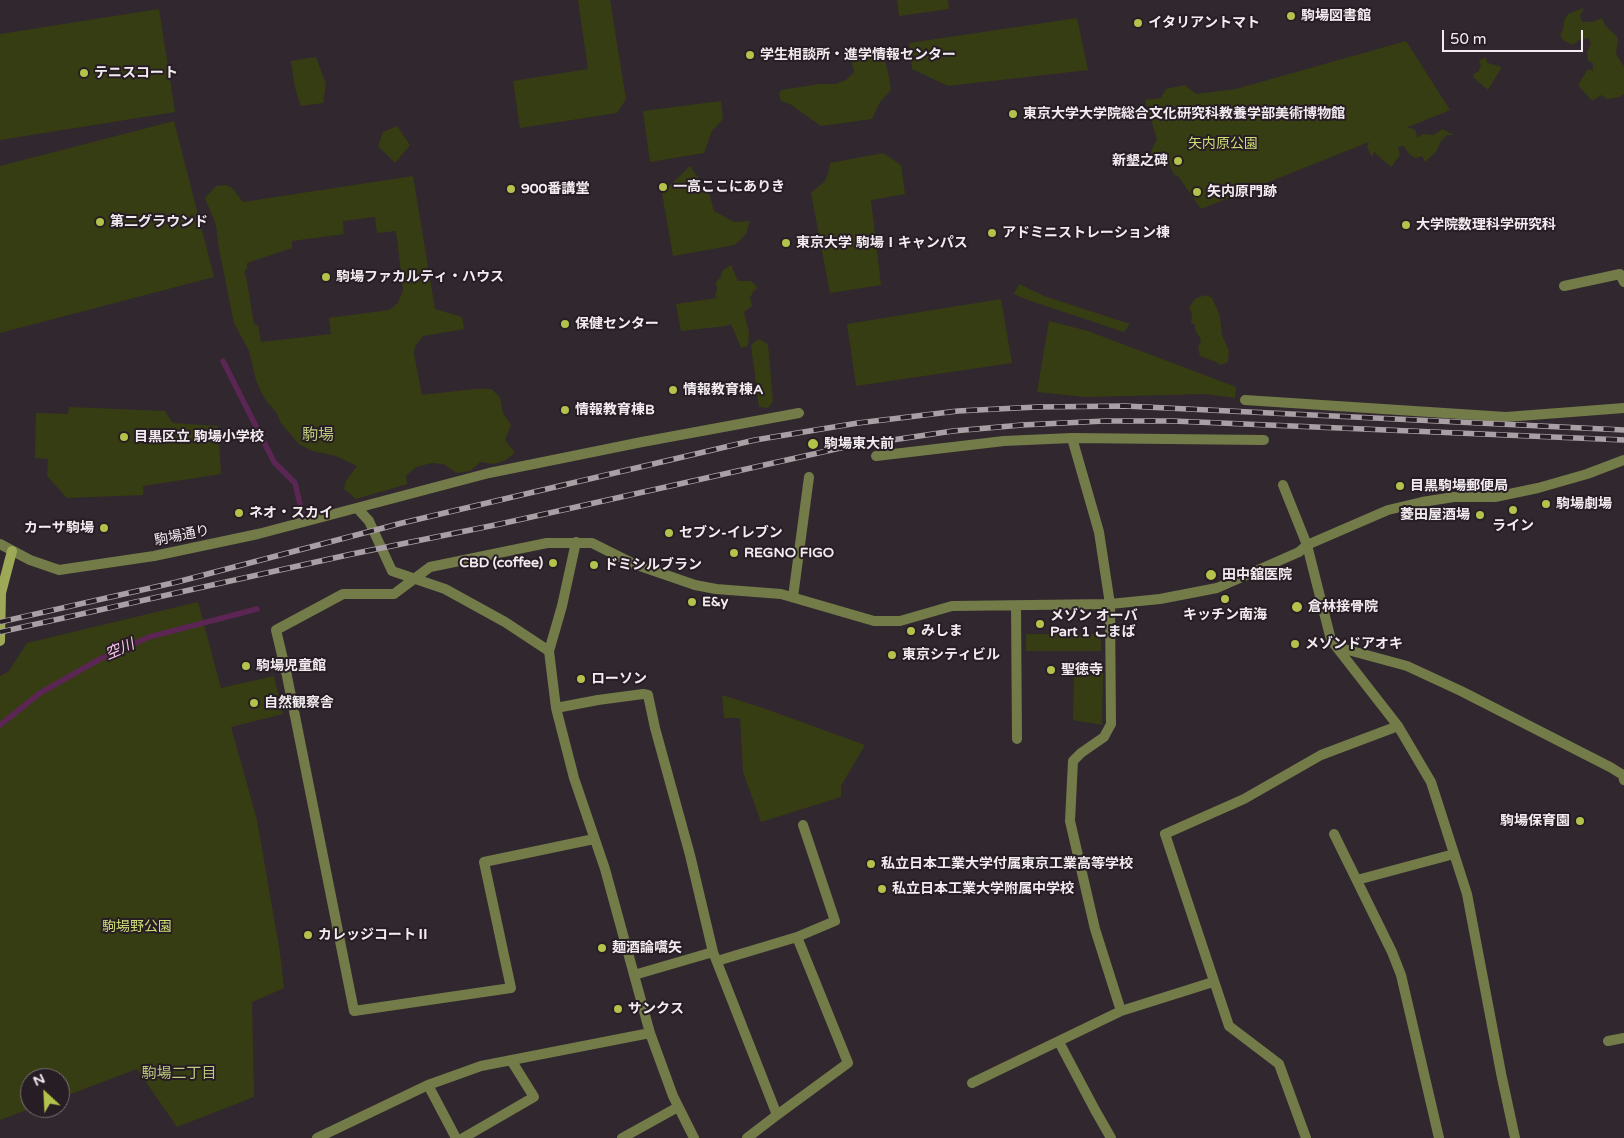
<!DOCTYPE html>
<meta charset="utf-8">
<style>
body{margin:0}
#map{position:relative;width:1624px;height:1138px;overflow:hidden;background:#31272e;font-family:"Varela Round",sans-serif}
canvas{display:block}
.north{position:absolute;left:20px;top:1068px;width:50px;height:50px;box-sizing:border-box;background:#271d24;border:1px solid #786f76;border-radius:50%;rotate:335deg;font-size:14px;font-weight:700;line-height:20px;text-align:center;color:#f2ebf0}
.north::after{content:'';display:block;margin:auto;width:18px;height:22px;background:#b3c24b;clip-path:polygon(50% 0,100% 100%,50% 72%,0 100%)}
.scale{position:absolute;left:1442px;top:30px;width:141px;height:22px;box-sizing:border-box;border:2px solid #f2ebf0;border-top:0;padding-left:6px;font-size:15px;line-height:18px;white-space:nowrap;color:#f2ebf0;-webkit-text-stroke:4px #271d24;paint-order:stroke}
</style>
<div id="map">
<canvas width="1624" height="1138"></canvas>
<div class="north">N</div>
<div class="scale">50 m</div>
</div>
<script>
const ctx = document.querySelector('canvas').getContext('2d');
ctx.lineJoin = 'round';
function paint(path, color) {
  ctx.fillStyle = color;
  ctx.fill(path, 'evenodd');
}
function shape(rows) {
  const path = new Path2D();
  for (const r of rows) {
    path.moveTo(r[0], r[1]);
    for (let i = 2; i < r.length; i += 2) path.lineTo(r[i], r[i + 1]);
  }
  return path;
}
function stroke(path, color, width, dash) {
  ctx.strokeStyle = color;
  ctx.lineWidth = width;
  ctx.lineCap = dash ? 'butt' : 'round';
  ctx.setLineDash(dash || []);
  ctx.stroke(path);
}
function write(font, color, halo, rows, align = 'center') {
  ctx.font = font + ' "Varela Round","Noto Sans JP",sans-serif';
  ctx.lineWidth = 4;
  ctx.setLineDash([]);
  ctx.textBaseline = 'middle';
  ctx.strokeStyle = halo;
  ctx.fillStyle = color;
  for (const [text, x, y, turn = 0] of rows) {
    ctx.save();
    ctx.translate(x, y);
    ctx.rotate((+turn || 0) * Math.PI / 180);
    ctx.textAlign = isNaN(turn) ? turn : align;
    if (halo) ctx.strokeText(text, 0, 0);
    ctx.fillText(text, 0, 0);
    ctx.restore();
  }
}
const green = shape([
 [578,0,610,0,626,99,617,113,520,128,513,81,588,69],
 [897,0,948,0,949,9,899,16],
 [1584,8,1580,16,1582,22,1593,22,1602,18,1605,25,1618,38,1616,54,1624,67,1624,94,1620,97,1607,99,1601,95,1592,101,1578,85,1588,69,1593,71,1593,63,1588,61,1587,52,1591,43,1588,38,1579,40,1573,45,1563,40,1560,34,1563,30,1564,21,1568,14],
 [159,9,175,112,0,140,0,34],
 [1077,18,1088,70,948,86,912,69,909,43],
 [1406,41,1450,110,1406,128,1411,128,1416,131,1417,138,1423,134,1434,135,1442,129,1454,135,1447,135,1441,141,1436,152,1425,162,1422,156,1415,158,1408,153,1404,146,1398,147,1400,155,1391,167,1374,152,1372,157,1367,147,1369,142,1201,209,1178,176,1174,175,1170,165,1163,166,1150,163,1151,151,1157,139,1145,100,1161,98,1166,89,1185,85,1196,94,1236,89],
 [864,53,872,57,878,55,884,57,888,72,891,90,880,102,872,119,821,126,790,104,781,101,779,94,781,90,820,84,836,84,846,80,854,72,852,64,854,58],
 [316,57,326,84,323,103,301,106,295,88,291,61],
 [1485,57,1488,63,1501,67,1500,70,1488,90,1474,78,1473,74,1478,72,1481,66,1479,61],
 [721,101,723,119,712,131,704,153,650,162,643,111],
 [174,121,214,277,0,333,0,166],
 [397,126,410,145,395,163,378,146,383,132],
 [883,153,901,165,905,194,871,200,881,285,830,293,811,193,825,181,829,171,830,163],
 [690,166,709,193,714,211,734,222,750,221,746,234,735,245,673,256,662,193],
 [413,176,435,309,462,317,464,329,423,336,415,346,414,354,422,395,474,389,491,389,500,397,503,413,511,425,505,440,515,453,504,461,494,464,480,462,470,471,457,473,443,464,432,463,416,467,406,476,407,484,356,499,344,489,346,481,357,466,336,456,312,451,299,444,281,423,276,412,267,402,261,392,256,380,249,351,234,323,219,249,216,225,205,198,216,186,226,185,232,188,243,202],
 [375,217,377,233,396,231,403,290,398,303,389,310,329,318,331,334,261,342,258,325,254,324,246,276,244,272,247,268,247,263,292,248,292,241,344,234,343,221],
 [731,265,738,281,751,281,758,288,754,290,750,298,752,306,744,312,749,332,748,346,741,348,731,324,726,326,681,331,676,304,717,298,715,294,717,290,716,283,719,278,722,283,720,278,723,270],
 [1019,284,1044,296,1130,324,1124,332,1028,300,1014,294],
 [1205,295,1212,298,1218,311,1220,317,1222,335,1229,351,1228,362,1221,365,1216,362,1200,356,1198,346,1201,342,1200,338,1195,330,1195,325,1191,323,1192,313,1189,307,1195,299],
 [1001,299,1012,363,856,386,847,324],
 [1049,321,1088,331,1236,387,1235,398,1205,394,1085,397,1037,392],
 [758,339,768,344,773,401,768,408,759,407,751,345],
 [69,407,165,411,173,423,218,426,221,474,143,486,143,495,67,498,47,476,48,459,35,458,36,413,68,414],
 [198,602,221,688,274,676,283,714,231,727,257,820,280,953,284,988,252,1002,254,1097,177,1127,137,1069,60,1098,60,1078,30,1078,30,1108,32,1108,0,1120,0,676,9,671,27,643],
 [1026,634,1101,634,1101,651,1026,651],
 [1095,673,1103,673,1102,725,1073,720,1074,677],
 [722,695,760,707,865,745,841,786,841,797,761,822,743,772,740,718,724,718]
]);
const stream = shape([
 [223,361,274,462,295,483,302,513],
 [0,725,40,693,100,659,149,637,257,609]
]);
const street = shape([
 [1564,286,1620,274,1624,282],
 [1245,400,1506,417,1624,408],
 [1072,438,1099,532,1110,604,1111,724,1104,737,1081,753,1073,761,1070,821,1095,929,1121,1011],
 [876,456,1004,441,1072,438,1264,440],
 [1283,485,1307,545,1331,640,1398,726,1431,782,1467,894,1501,1073,1515,1138],
 [358,509,369,521,392,571,445,589,505,622,549,651],
 [576,542,562,606,549,651,556,708,574,778,605,869,650,1033,673,1096,694,1138],
 [0,544,30,560,59,570,154,556,258,534,489,473,642,442,799,413],
 [793,597,809,477],
 [1016,606,1017,739],
 [1337,647,1407,666,1461,691,1610,767,1623,775,1624,780],
 [556,708,598,700,643,694,648,695,655,728,690,855,713,952,777,1115],
 [1334,834,1392,952,1401,975,1439,1138],
 [594,839,484,862,511,988,354,1011,287,676,276,630,343,594,394,594,430,567,547,543,592,543,634,564,695,585,716,589,781,594,874,621,900,621,952,606,1110,604,1160,599,1217,588,1299,552,1307,545,1388,510,1422,502,1454,497,1495,497,1538,488,1587,474,1624,460],
 [1357,880,1454,854],
 [797,937,835,921,803,825],
 [717,961,797,937,848,1063,777,1115,747,1138],
 [634,975,713,952],
 [1608,1041,1624,1038],
 [1059,1042,1095,1110,1111,1138],
 [972,1083,1121,1011,1213,982],
 [428,1085,456,1138],
 [317,1138,428,1085,481,1066,650,1033],
 [463,1138,534,1097,511,1060],
 [622,1138,678,1107],
 [1306,1138,1279,1064,1229,1026,1165,834,1244,799,1321,755,1398,726]
]);
const secondary = shape([
 [0,641,1,593,12,551]
]);
const rail = shape([
 [0,622,177,582,402,523,755,440,858,423,958,411,1037,407,1125,406,1624,430],
 [0,632,352,554,500,524,845,447,953,431,1022,425,1105,421,1173,421,1624,440]
]);
const markers = [
 [1291,16,5,"#b3c24b"],
 [1138,23,5,"#b3c24b"],
 [750,55,5,"#b3c24b"],
 [84,73,5,"#b3c24b"],
 [1013,114,5,"#b3c24b"],
 [1178,161,5,"#b3c24b"],
 [663,187,5,"#b3c24b"],
 [511,189,5,"#b3c24b"],
 [1197,192,5,"#b3c24b"],
 [100,222,5,"#b3c24b"],
 [1406,225,5,"#b3c24b"],
 [992,233,5,"#b3c24b"],
 [786,243,5,"#b3c24b"],
 [326,277,5,"#b3c24b"],
 [565,324,5,"#b3c24b"],
 [673,390,5,"#b3c24b"],
 [565,410,5,"#b3c24b"],
 [124,437,5,"#b3c24b"],
 [813,444,6,"#b3c24b"],
 [1400,486,5,"#b3c24b"],
 [1546,504,5,"#b3c24b"],
 [1513,510,5,"#b3c24b"],
 [239,513,5,"#b3c24b"],
 [1480,515,5,"#b3c24b"],
 [104,528,5,"#b3c24b"],
 [669,533,5,"#b3c24b"],
 [734,553,5,"#b3c24b"],
 [553,563,5,"#b3c24b"],
 [594,565,5,"#b3c24b"],
 [1211,575,6,"#b3c24b"],
 [1225,599,5,"#b3c24b"],
 [692,602,5,"#b3c24b"],
 [1297,607,6,"#b3c24b"],
 [1040,624,5,"#b3c24b"],
 [911,631,5,"#b3c24b"],
 [1295,644,5,"#b3c24b"],
 [892,655,5,"#b3c24b"],
 [246,666,5,"#b3c24b"],
 [1051,670,5,"#b3c24b"],
 [581,679,5,"#b3c24b"],
 [254,703,5,"#b3c24b"],
 [1580,821,5,"#b3c24b"],
 [871,864,5,"#b3c24b"],
 [882,889,5,"#b3c24b"],
 [308,935,5,"#b3c24b"],
 [602,948,5,"#b3c24b"],
 [618,1009,5,"#b3c24b"]
];
const poiNames = [
 ["駒場図書館",1301,16],
 ["イタリアントマト",1148,23],
 ["学生相談所・進学情報センター",760,55],
 ["テニスコート",94,73],
 ["東京大学大学院総合文化研究科教養学部美術博物館",1023,114],
 ["新墾之碑",1168,161,"right"],
 ["一高ここにありき",673,187],
 ["900番講堂",521,189],
 ["矢内原門跡",1207,192],
 ["第二グラウンド",110,222],
 ["大学院数理科学研究科",1416,225],
 ["アドミニストレーション棟",1002,233],
 ["東京大学 駒場Ⅰキャンパス",796,243],
 ["駒場ファカルティ・ハウス",336,277],
 ["保健センター",575,324],
 ["情報教育棟A",683,390],
 ["情報教育棟B",575,410],
 ["目黒区立 駒場小学校",134,437],
 ["駒場東大前",824,444],
 ["目黒駒場郵便局",1410,486],
 ["駒場劇場",1556,504],
 ["ネオ・スカイ",249,513],
 ["菱田屋酒場",1470,515,"right"],
 ["ライン",1513,526,"center"],
 ["カーサ駒場",94,528,"right"],
 ["セブン-イレブン",679,533],
 ["REGNO FIGO",744,553],
 ["CBD (coffee)",543,563,"right"],
 ["ドミシルブラン",604,565],
 ["田中舘医院",1222,575],
 ["E&y",702,602],
 ["倉林接骨院",1308,607],
 ["キッチン南海",1225,615,"center"],
 ["メゾン オーバ",1050,616],
 ["Part 1 こまば",1050,632],
 ["みしま",921,631],
 ["メゾンドアオキ",1305,644],
 ["東京シティビル",902,655],
 ["駒場児童館",256,666],
 ["聖徳寺",1061,670],
 ["ローソン",591,679],
 ["自然観察舎",264,703],
 ["駒場保育園",1570,821,"right"],
 ["私立日本工業大学付属東京工業高等学校",881,864],
 ["私立日本工業大学附属中学校",892,889],
 ["カレッジコートⅡ",318,935],
 ["麺酒論嚆矢",612,948],
 ["サンクス",628,1009]
];
const parkNames = [
 ["矢内原公園",1223,144],
 ["駒場野公園",137,927]
];
const streetNames = [
 ["駒場通り",182,536,-11]
];
const waterNames = [
 ["空川",120,650,-23]
];
const neighbourhoodNames = [
 ["駒場二丁目",179,1074]
];
const quarterNames = [
 ["駒場",318,436]
];
paint(green, '#373d12');
stroke(stream, '#5b2653', 5.5);
stroke(street, '#737b49', 10);
stroke(secondary, '#9da956', 10);
stroke(rail, '#a9a0a6', 5.5);
stroke(rail, '#271d24', 4, [11]);
for (const [x, y, r, color] of markers) {
  const dot = new Path2D();
  dot.arc(x, y, r, 0, 2 * Math.PI);
  ctx.fillStyle = color;
  ctx.fill(dot);
  stroke(dot, '#271d24', 2);
}
write('bold 14px', '#f2ebf0', '#271d24', poiNames, 'left');
write('14px', '#cedd76', '#271d24', parkNames);
write('14px', '#f2ebf0', '#271d24', streetNames);
write('italic 15px', '#f7c3eb', '#271d24', waterNames);
write('15px', '#bdc97d', '#271d24', neighbourhoodNames);
write('16px', '#bdc97d', '#271d24', quarterNames);
</script>
